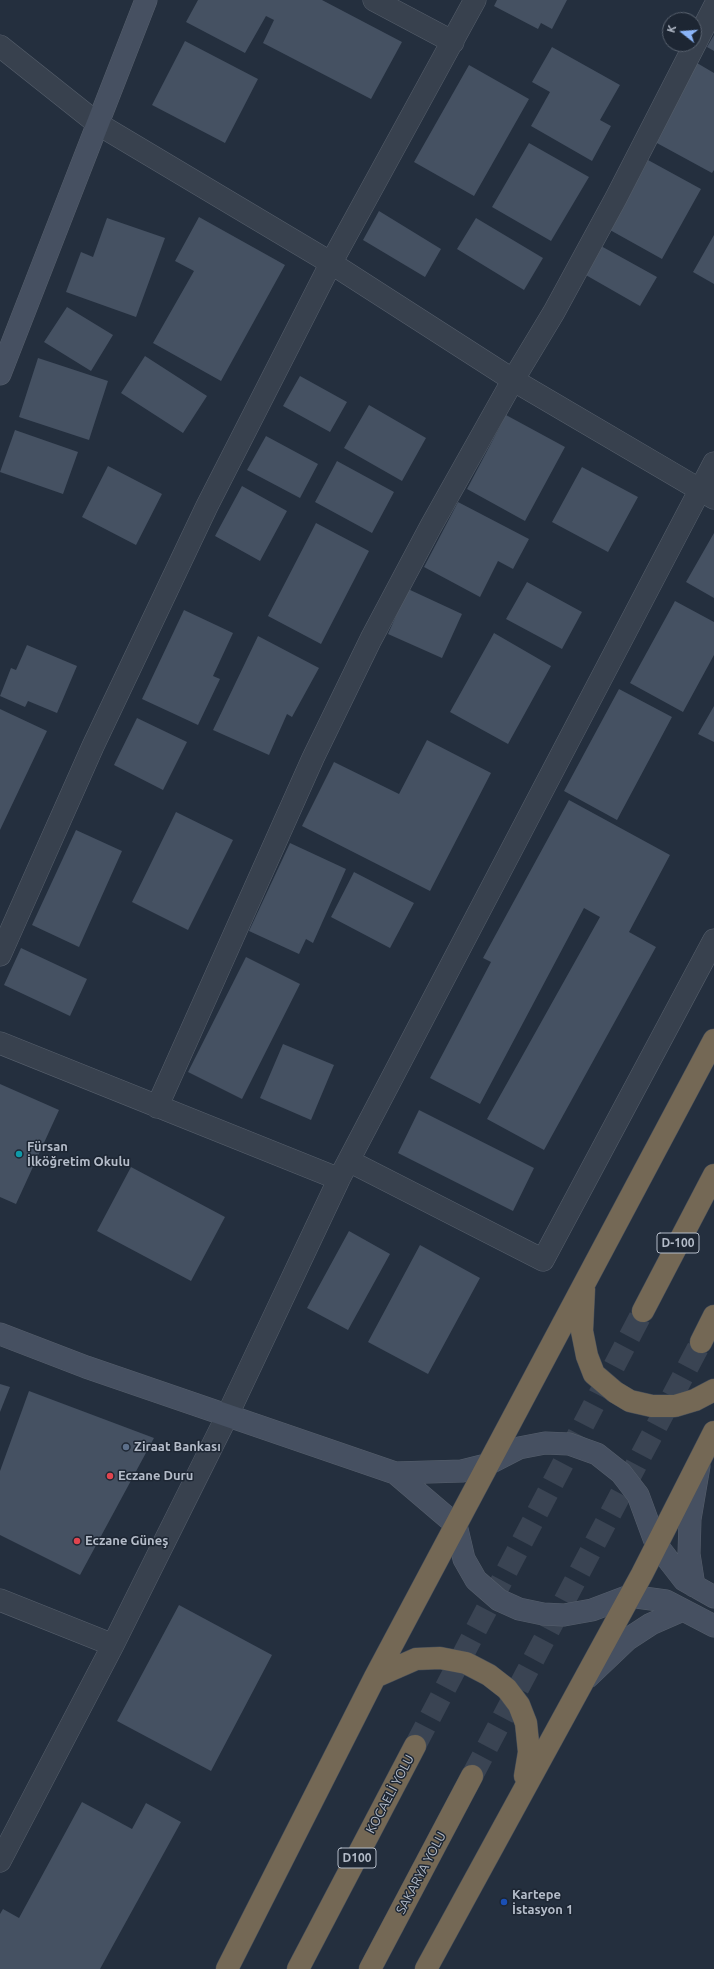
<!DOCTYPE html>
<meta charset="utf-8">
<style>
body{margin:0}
#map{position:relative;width:714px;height:1969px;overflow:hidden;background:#242f3e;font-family:Ubuntu,sans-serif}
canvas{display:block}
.north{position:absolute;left:662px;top:12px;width:40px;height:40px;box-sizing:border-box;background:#1d2633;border:1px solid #59626f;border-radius:50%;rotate:287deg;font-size:11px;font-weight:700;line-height:16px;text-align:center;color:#b4bcc9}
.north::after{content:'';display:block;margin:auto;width:14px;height:18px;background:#8ab4f8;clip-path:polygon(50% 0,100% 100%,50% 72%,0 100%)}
</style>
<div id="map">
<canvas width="714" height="1969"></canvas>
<div class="north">K</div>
</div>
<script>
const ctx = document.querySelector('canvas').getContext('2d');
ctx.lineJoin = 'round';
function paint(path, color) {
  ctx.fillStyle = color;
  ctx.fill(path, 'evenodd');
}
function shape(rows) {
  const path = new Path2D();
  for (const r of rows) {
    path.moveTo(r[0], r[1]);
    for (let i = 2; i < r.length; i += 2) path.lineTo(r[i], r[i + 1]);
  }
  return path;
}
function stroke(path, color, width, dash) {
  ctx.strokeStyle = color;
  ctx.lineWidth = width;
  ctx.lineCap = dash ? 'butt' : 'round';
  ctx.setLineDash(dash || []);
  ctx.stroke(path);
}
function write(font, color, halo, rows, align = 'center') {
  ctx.font = font + ' Ubuntu,sans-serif';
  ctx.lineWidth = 3;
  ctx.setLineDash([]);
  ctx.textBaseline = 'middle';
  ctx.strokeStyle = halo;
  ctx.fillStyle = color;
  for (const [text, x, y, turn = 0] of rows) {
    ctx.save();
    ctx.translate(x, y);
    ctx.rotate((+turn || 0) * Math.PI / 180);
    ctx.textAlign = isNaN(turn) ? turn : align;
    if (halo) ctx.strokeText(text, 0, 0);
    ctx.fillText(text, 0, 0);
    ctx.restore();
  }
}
const building = shape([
 [198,0,322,0,402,42,371,99,263,43,274,20,266,16,245,53,186,22],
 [497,0,567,0,552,29,541,23,538,29,494,6],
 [714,35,714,51,707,47],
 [185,41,258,79,225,143,152,105],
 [552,47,620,85,600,120,611,126,592,161,531,126,550,92,532,82],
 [697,63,714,73,714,170,712,173,655,142],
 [469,65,529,99,474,196,414,162],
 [529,143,589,177,551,241,492,207],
 [648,160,701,189,662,259,610,230],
 [379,211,441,249,425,277,363,240],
 [199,217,285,265,221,381,153,343,194,271,175,261],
 [107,218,165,238,136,317,66,292,81,252,93,257],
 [476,218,543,258,524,290,457,249],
 [714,235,714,284,693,272],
 [601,246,657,277,640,306,584,274],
 [67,307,113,335,91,371,44,342],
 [145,356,207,396,183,433,121,393],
 [38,358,108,381,89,440,19,417],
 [300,376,347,402,330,432,283,406],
 [369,405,426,438,402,481,344,448],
 [506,415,565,447,525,521,467,489],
 [15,430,78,452,63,494,0,472],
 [266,436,318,464,300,498,247,470],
 [337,461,394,492,372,533,315,502],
 [108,466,162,494,136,545,82,517],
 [582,467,638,497,608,552,552,522],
 [242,486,287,511,260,561,215,536],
 [458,502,529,539,513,569,498,561,480,597,424,567],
 [316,523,369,551,321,644,268,616],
 [714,533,714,598,686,582],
 [527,582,582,612,562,649,506,619],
 [408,589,462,614,442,658,388,634],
 [675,601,714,622,714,655,683,712,630,683],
 [184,610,233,633,213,676,220,679,198,725,142,699],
 [494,633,551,666,508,744,450,712],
 [258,636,319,668,292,717,287,714,269,755,213,730],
 [27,645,77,666,57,713,28,701,25,707,0,696,11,668,16,670],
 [619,689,672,717,617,820,564,791],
 [714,706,714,742,698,734],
 [0,709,47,731,0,830],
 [137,718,187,742,163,790,114,765],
 [427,740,491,773,430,891,302,826,334,762,399,794],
 [569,800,670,855,629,932,656,947,544,1150,487,1119,600,917,584,908,480,1104,430,1078,491,962,483,958],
 [176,812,233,840,188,930,132,902],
 [76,830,122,851,79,947,32,925],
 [290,843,346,869,313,943,306,939,299,954,249,931],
 [354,872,414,903,390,948,331,917],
 [21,948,87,979,70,1016,4,985],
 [246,957,300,984,242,1099,188,1072],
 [283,1044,334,1065,311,1120,260,1098],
 [0,1084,59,1110,16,1204,0,1197],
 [419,1110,534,1168,513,1211,398,1153],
 [131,1167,225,1217,191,1281,97,1231],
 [349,1231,390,1254,348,1330,307,1308],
 [420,1245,480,1278,428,1374,368,1342],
 [0,1384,10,1387,0,1412],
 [29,1391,154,1438,80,1575,0,1535,0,1471],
 [179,1605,272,1655,211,1771,117,1721],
 [82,1802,132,1829,146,1803,181,1822,100,1969,0,1969,0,1914,3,1909,19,1918]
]);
const highwayTunnel = shape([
 [415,1746,643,1311],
 [472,1776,701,1342]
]);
const street = shape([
 [374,0,453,42],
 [0,46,98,124,331,263,513,380,714,498],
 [0,955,93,746,207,506,331,263,475,0],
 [0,1043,339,1179],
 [157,1107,313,758,371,639,431,526,513,380,554,312,616,198,714,7],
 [349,1161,543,1260,714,940],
 [0,1600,113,1645],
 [0,1861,113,1645,227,1416,339,1179,714,463]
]);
const secondary = shape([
 [0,374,146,0],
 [0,1334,86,1367,395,1473,462,1471,486,1465,519,1448,545,1443,569,1444,597,1454,621,1473,638,1495,656,1544,684,1580,714,1597],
 [395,1473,456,1525,464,1559,476,1580,499,1600,519,1609,543,1614,564,1615,592,1610,629,1596,666,1601,714,1626],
 [694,1586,689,1554,690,1519,699,1466],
 [588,1677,628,1639,651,1624,683,1610]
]);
const highway = shape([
 [584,1289,582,1331,587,1356,594,1374,615,1392,630,1401,652,1406,675,1406,695,1400,714,1390],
 [643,1311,714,1175],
 [701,1342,714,1316],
 [375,1677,416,1659,440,1658,466,1663,489,1675,507,1689,519,1705,526,1723,529,1752,525,1776],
 [227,1969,375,1677,714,1040],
 [298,1969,415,1746],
 [370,1969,472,1776],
 [426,1969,642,1574,714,1432]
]);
const markers = [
 [19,1154,4,"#0f9aa8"],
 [126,1447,4,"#5c6f8a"],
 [110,1476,4,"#e0444e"],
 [77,1541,4,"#e0444e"],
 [504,1902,4,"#1a4fb4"]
];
const shields = [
 [678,1243,42],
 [357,1858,38]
];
const shieldNames = [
 ["D-100",678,1243],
 ["D100",357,1858]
];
const poiNames = [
 ["Fürsan",27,1147],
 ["İlköğretim Okulu",27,1162],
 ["Ziraat Bankası",134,1447],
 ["Eczane Duru",118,1476],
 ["Eczane Güneş",85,1541],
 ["Kartepe",512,1895],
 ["İstasyon 1",512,1910]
];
const streetNames = [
 ["KOCAELİ YOLU",390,1794,-62],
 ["SAKARYA YOLU",421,1873,-62]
];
paint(building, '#455162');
stroke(highwayTunnel, '#3a4453', 22, [22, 11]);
stroke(street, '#565f6c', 23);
stroke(secondary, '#565f6c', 23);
stroke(highway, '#434c59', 23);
stroke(street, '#38414e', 22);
stroke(secondary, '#465061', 22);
stroke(highway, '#746855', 22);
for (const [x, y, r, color] of markers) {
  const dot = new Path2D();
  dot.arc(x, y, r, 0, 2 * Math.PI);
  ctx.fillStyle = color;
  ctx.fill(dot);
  stroke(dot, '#1d2633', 1.5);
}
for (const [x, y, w] of shields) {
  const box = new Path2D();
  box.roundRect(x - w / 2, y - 10, w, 20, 3);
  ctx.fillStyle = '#1d2633';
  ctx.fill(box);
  stroke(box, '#b4bcc9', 1);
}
write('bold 12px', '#b4bcc9', null, shieldNames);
write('bold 13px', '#b4bcc9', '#1d2633', poiNames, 'left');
write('13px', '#b4bcc9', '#1d2633', streetNames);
</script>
